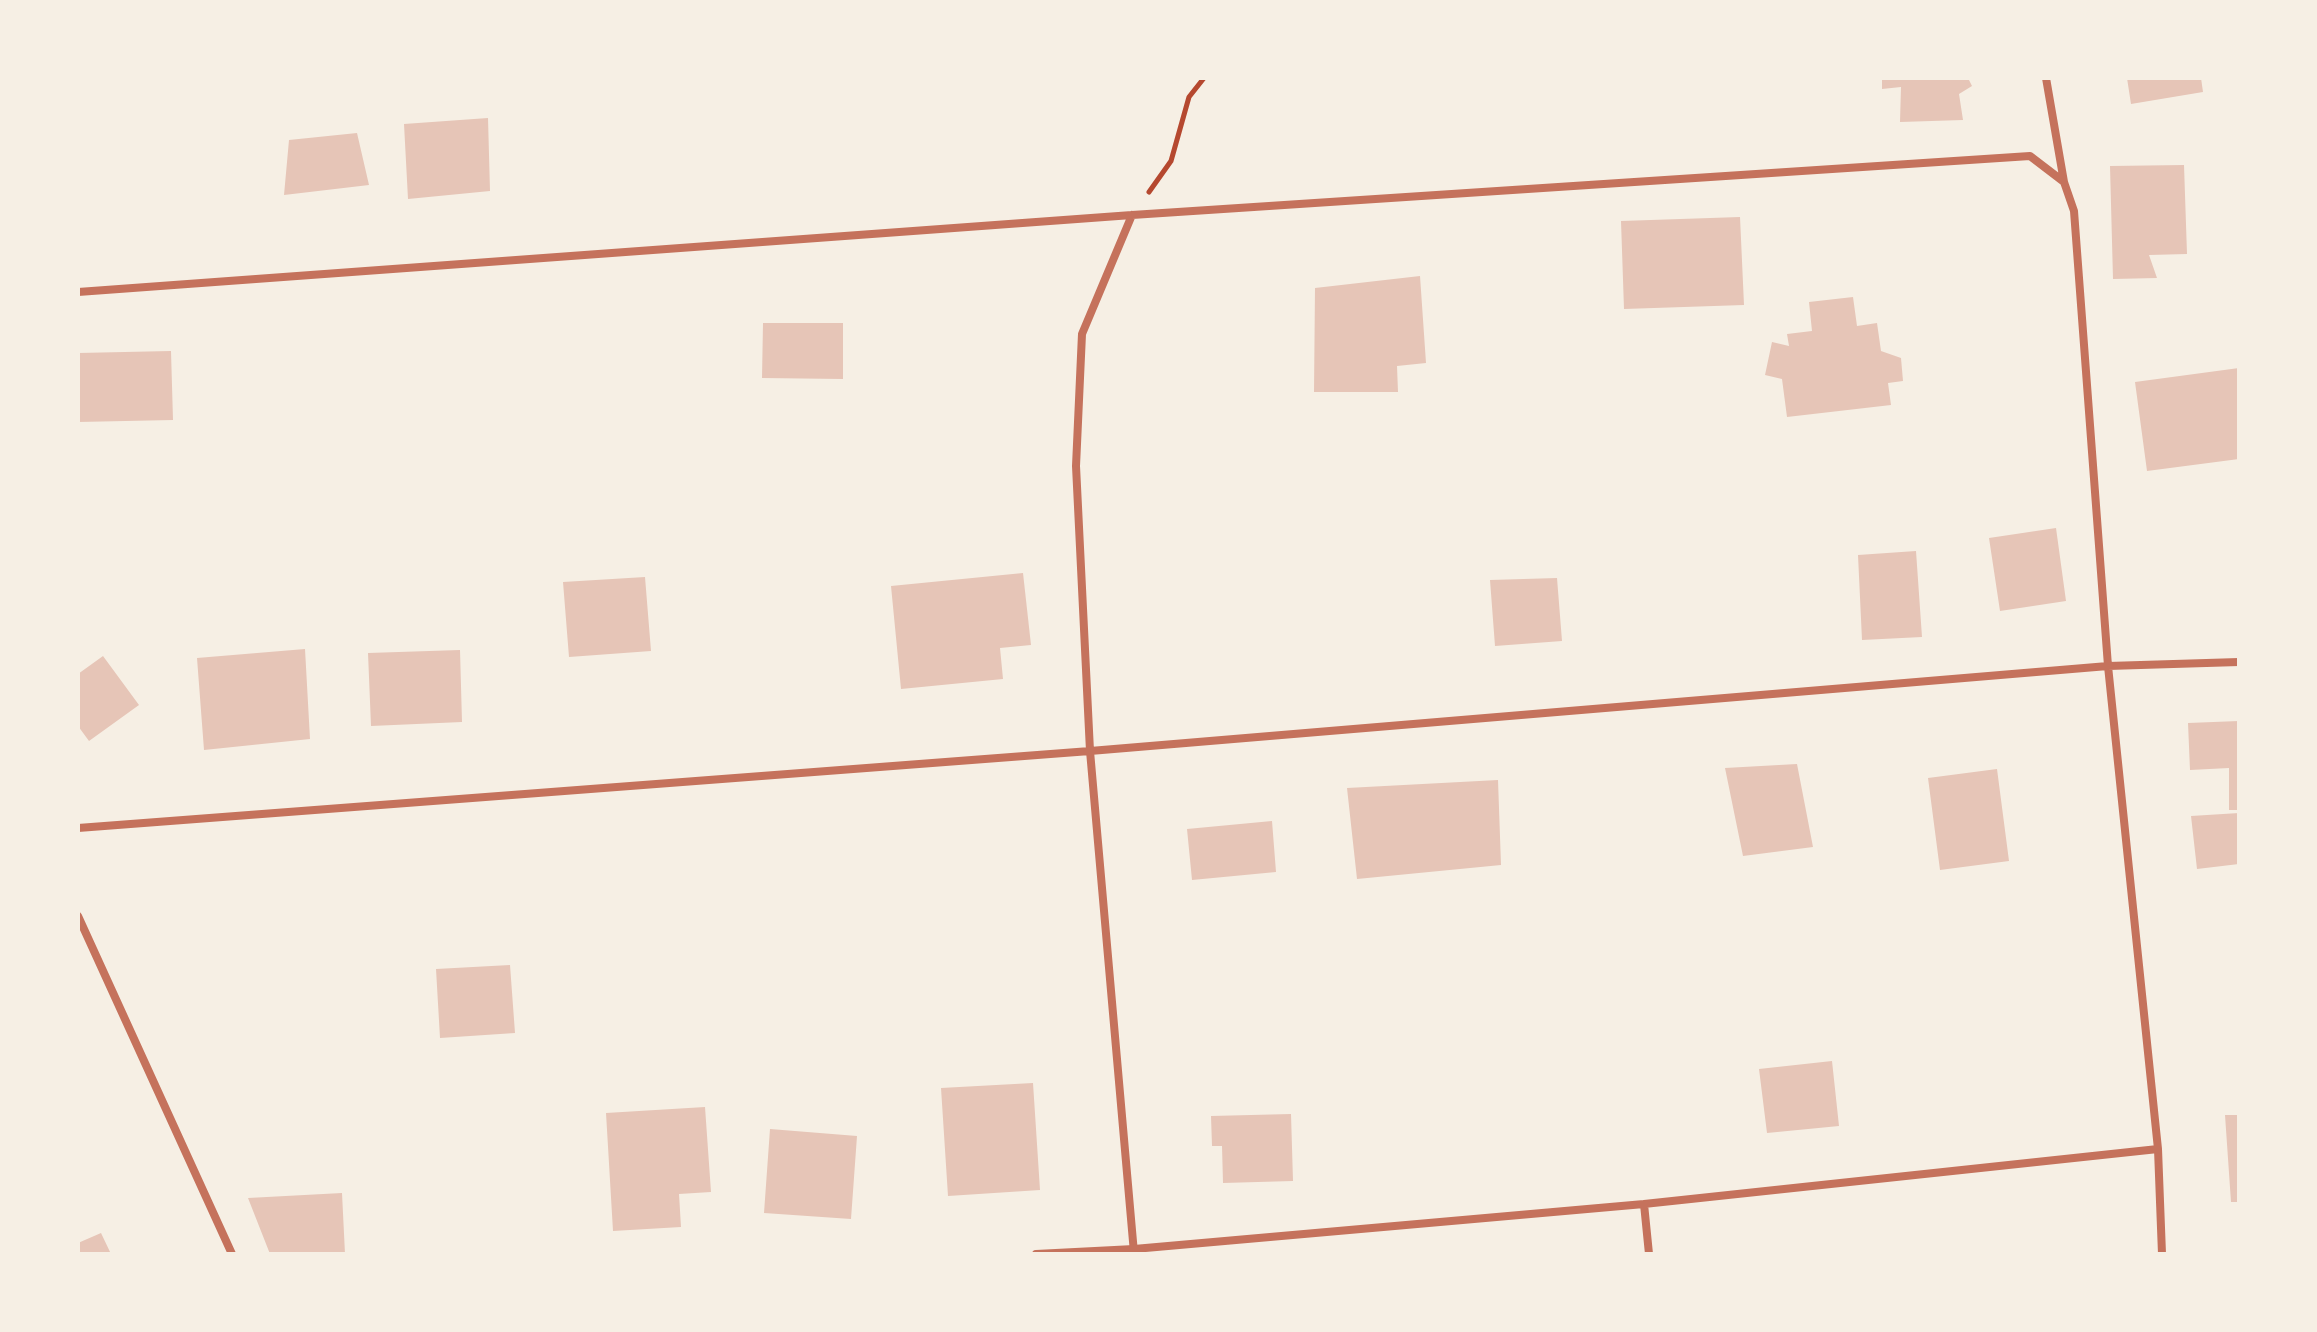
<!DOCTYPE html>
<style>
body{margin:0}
#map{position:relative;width:2317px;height:1332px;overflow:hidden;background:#f6efe4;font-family:"PT Sans Narrow",sans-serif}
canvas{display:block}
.frame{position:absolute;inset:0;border:80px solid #f6efe4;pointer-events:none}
</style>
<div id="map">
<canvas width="2317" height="1332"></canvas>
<div class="frame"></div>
</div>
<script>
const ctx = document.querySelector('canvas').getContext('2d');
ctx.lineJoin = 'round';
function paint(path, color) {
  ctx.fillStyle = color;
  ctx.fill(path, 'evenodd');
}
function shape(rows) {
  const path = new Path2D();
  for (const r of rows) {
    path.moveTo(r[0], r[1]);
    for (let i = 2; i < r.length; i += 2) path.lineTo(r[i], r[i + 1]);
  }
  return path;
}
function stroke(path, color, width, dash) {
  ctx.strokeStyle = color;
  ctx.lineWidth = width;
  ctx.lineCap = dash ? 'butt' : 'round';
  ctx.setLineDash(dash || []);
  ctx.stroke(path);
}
const building = shape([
 [1882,78,1968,78,1972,86,1959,94,1963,120,1900,122,1901,87,1882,89],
 [2127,78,2201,78,2203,92,2131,104],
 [488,118,490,191,408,199,404,124],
 [357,133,369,185,284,195,289,140],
 [2184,165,2187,254,2149,255,2157,278,2113,279,2110,166],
 [1740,217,1744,305,1624,309,1621,221],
 [1420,276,1426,363,1397,366,1398,392,1314,392,1315,288],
 [1853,297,1857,326,1877,323,1881,351,1901,358,1903,381,1888,383,1891,405,1787,417,1782,379,1765,375,1772,342,1789,346,1787,334,1812,331,1809,302],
 [763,323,843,323,843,379,762,378],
 [171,351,173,420,78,422,78,353],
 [2239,368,2239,459,2147,471,2135,382],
 [2056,528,2066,601,2000,611,1989,538],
 [1916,551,1922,637,1862,640,1858,555],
 [1023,573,1031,645,1000,648,1003,679,901,689,891,586],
 [645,577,651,651,569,657,563,582],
 [1557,578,1562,641,1495,646,1490,580],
 [305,649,310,739,204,750,197,658],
 [460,650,462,722,371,726,368,653],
 [103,656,139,705,89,741,78,726,78,674],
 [2239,721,2239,810,2229,810,2229,768,2190,770,2188,723],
 [1797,764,1813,847,1743,856,1725,768],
 [1997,769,2009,861,1940,870,1928,778],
 [1498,780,1501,865,1357,879,1347,788],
 [2239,813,2239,864,2197,869,2191,816],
 [1272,821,1276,872,1192,880,1187,829],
 [510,965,515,1033,440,1038,436,969],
 [1832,1061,1839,1126,1767,1133,1759,1069],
 [1033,1083,1040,1190,948,1196,941,1088],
 [705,1107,711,1192,679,1194,681,1227,613,1231,606,1113],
 [1291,1114,1293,1181,1223,1183,1222,1146,1212,1146,1211,1116],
 [2225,1115,2239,1115,2239,1202,2231,1202],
 [770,1129,857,1136,851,1219,764,1213],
 [342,1193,345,1254,270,1254,248,1198],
 [101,1233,111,1254,78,1254,78,1243]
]);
const path = shape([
 [1149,192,1171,161,1189,97,1204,78]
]);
const minor = shape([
 [2046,78,2064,182],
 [1132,215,1082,334,1076,466,1090,751,1134,1253],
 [78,292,1132,215,2030,156,2064,182,2074,211,2108,666,2158,1149,2162,1254],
 [78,828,1090,751,2108,666,2239,662],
 [78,916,232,1254],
 [1644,1204,1649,1254],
 [1036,1254,1134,1249,1644,1204,2158,1149]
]);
paint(building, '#e6c5b7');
stroke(path, '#b5482f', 5);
stroke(minor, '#c5725c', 8);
</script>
